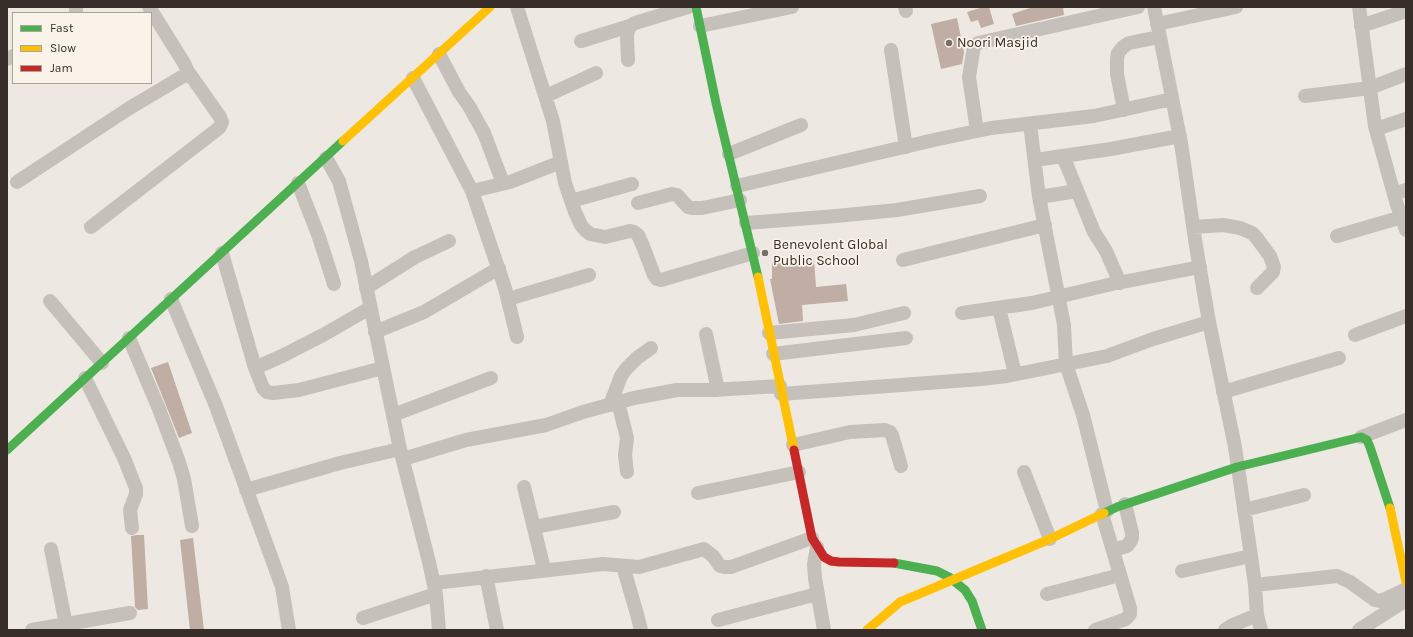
<!DOCTYPE html>
<style>
body{margin:0}
#map{position:relative;width:1413px;height:637px;overflow:hidden;background:#ede8e2;font-family:Karla,sans-serif}
canvas{display:block}
.frame{position:absolute;inset:0;border:8px solid #372e29;pointer-events:none}
.legend{position:absolute;left:12px;top:12px;width:140px;height:72px;box-sizing:border-box;background:#f9f3ea;border:1px solid #aba49d;margin:0;padding:5px 7px;list-style:none;font-size:12px;color:#372e29}
.legend li{display:flex;align-items:center;gap:8px;height:20px}
.legend b{width:20px;border:1px solid #aba49d}
</style>
<div id="map">
<canvas width="1413" height="637"></canvas>
<div class="frame"></div>
<ul class="legend">
<li><b style="height:5px;background:#4caf50"></b>Fast</li>
<li><b style="height:5px;background:#ffc107"></b>Slow</li>
<li><b style="height:5px;background:#c62828"></b>Jam</li>
</ul>
</div>
<script>
const ctx = document.querySelector('canvas').getContext('2d');
ctx.lineJoin = 'round';
function paint(path, color) {
  ctx.fillStyle = color;
  ctx.fill(path, 'evenodd');
}
function shape(rows) {
  const path = new Path2D();
  for (const r of rows) {
    path.moveTo(r[0], r[1]);
    for (let i = 2; i < r.length; i += 2) path.lineTo(r[i], r[i + 1]);
  }
  return path;
}
function stroke(path, color, width, dash) {
  ctx.strokeStyle = color;
  ctx.lineWidth = width;
  ctx.lineCap = dash ? 'butt' : 'round';
  ctx.setLineDash(dash || []);
  ctx.stroke(path);
}
function write(font, color, halo, rows, align = 'center') {
  ctx.font = font + ' Karla,sans-serif';
  ctx.lineWidth = 3.5;
  ctx.setLineDash([]);
  ctx.textBaseline = 'middle';
  ctx.strokeStyle = halo;
  ctx.fillStyle = color;
  for (const [text, x, y, turn = 0] of rows) {
    ctx.save();
    ctx.translate(x, y);
    ctx.rotate((+turn || 0) * Math.PI / 180);
    ctx.textAlign = isNaN(turn) ? turn : align;
    if (halo) ctx.strokeText(text, 0, 0);
    ctx.fillText(text, 0, 0);
    ctx.restore();
  }
}
const building = shape([
 [983,7,989,7,994,24,981,28,978,20,971,22,967,12],
 [1033,7,1063,7,1064,15,1016,26,1012,14],
 [957,18,964,52,962,64,941,69,931,24],
 [814,260,816,287,846,284,848,301,802,305,803,321,779,324,770,279,772,279,772,263],
 [168,362,192,433,179,438,151,368],
 [137,535,144,535,148,609,138,610,135,607,131,536],
 [193,538,204,630,190,630,180,540]
]);
const street = shape([
 [76,7,76,13],
 [517,7,553,121,565,183,575,212,581,225,585,230,590,234,605,237,630,231,634,232,638,235,643,246,654,275,657,279,661,280,753,253],
 [905,7,906,11],
 [1154,7,1181,143,1196,246,1209,322,1235,447,1251,556,1255,585,1257,615,1261,630],
 [1359,7,1375,126,1397,205,1406,230],
 [1157,24,1236,7],
 [700,26,792,7],
 [1361,26,1406,11],
 [581,41,630,26],
 [891,50,906,147],
 [439,54,459,92,469,106,484,133,503,183],
 [7,59,13,56],
 [628,60,627,36,628,30,630,26,635,23,688,7],
 [413,78,472,191,505,288,517,337],
 [546,96,596,73],
 [1305,96,1370,88,1406,74],
 [1124,110,1117,74,1117,59,1118,53,1123,47,1129,43,1159,37],
 [1030,124,1039,197,1064,325,1066,364,1083,415,1107,511],
 [1376,129,1406,119],
 [977,131,969,77,973,52,974,46,978,43,1138,7],
 [729,154,801,125],
 [1063,156,1094,232,1106,251,1120,283],
 [326,158,339,181,361,261,400,449,429,562,436,594,439,630],
 [1035,160,1111,149,1180,136],
 [17,182,128,109,185,75,187,70,184,63,149,7],
 [298,183,319,237,334,284],
 [737,186,934,140,991,128,1094,116,1172,99],
 [472,191,510,182,561,162],
 [1394,194,1406,190],
 [1039,197,1077,191],
 [571,201,632,184],
 [638,203,672,194,677,195,688,207,692,208,702,208,740,200],
 [746,223,836,216,897,210,980,196],
 [91,227,219,128,222,122,220,117,187,70],
 [1194,227,1223,225,1240,228,1252,233,1256,237,1270,256,1274,267,1273,272,1257,288],
 [1337,236,1402,217],
 [222,253,255,368,263,388,267,392,273,393,299,390,383,368],
 [903,260,1045,225],
 [366,288,415,257,449,241],
 [171,299,216,406,277,573,282,587,289,630],
 [508,299,589,275],
 [50,301,102,363],
 [999,308,1015,374],
 [962,313,1032,303,1112,284,1200,267],
 [375,332,424,312,499,268],
 [769,333,854,325,904,313],
 [706,334,718,390],
 [1355,335,1406,316],
 [129,338,159,409,179,462,184,479,192,526],
 [773,354,906,338],
 [255,368,282,356,323,335,370,308],
 [85,378,124,458,136,488,136,494,130,510,132,528],
 [1223,392,1339,358],
 [781,394,981,379,1007,376,1107,356,1153,339,1209,322],
 [618,402,627,438,625,455,627,472],
 [610,405,621,376,626,369,637,358,651,348],
 [393,415,491,378],
 [1361,437,1406,420],
 [793,445,850,432,885,430,890,432,892,435,901,466],
 [403,459,466,440,546,425,583,412,634,398,677,390,712,390,780,386],
 [1024,472,1050,539],
 [524,487,544,569],
 [246,490,340,463,400,449],
 [698,493,799,472],
 [1244,510,1304,495],
 [534,527,614,512],
 [817,547,814,564,815,578,824,630],
 [51,549,67,630],
 [1113,550,1127,546,1130,542,1132,538,1132,533,1125,504],
 [623,566,637,614,641,630],
 [1182,571,1251,556],
 [486,576,497,630],
 [434,583,603,564,639,567,704,549,713,556,720,566,724,567,731,567,812,538],
 [1255,585,1337,576,1350,582,1375,600,1381,601,1406,589],
 [1047,594,1120,575],
 [363,618,436,594],
 [718,620,817,594],
 [32,630,130,613],
 [1095,630,1126,619,1130,614,1130,608,1102,514],
 [1225,630,1233,625,1257,615],
 [1359,630,1406,600]
]);
const fast = shape([
 [696,7,716,103,758,277],
 [7,450,343,141],
 [1104,513,1117,507,1237,467,1361,437,1367,440,1370,447,1390,508],
 [894,563,937,571,949,577,965,590,972,601,982,630]
]);
const slow = shape([
 [343,141,490,7],
 [758,277,794,450],
 [1390,508,1406,582],
 [867,630,900,602,1050,539,1104,513]
]);
const jam = shape([
 [794,450,812,538,824,557,831,561,839,562,894,563]
]);
const markers = [
 [949,43,4,"#776f6a"],
 [765,253,4,"#776f6a"]
];
const poiNames = [
 ["Noori Masjid",957,43],
 ["Benevolent Global",773,245],
 ["Public School",773,261]
];
paint(building, '#c0ada4');
stroke(street, '#c6c0bb', 14);
stroke(fast, '#4caf50', 9);
stroke(slow, '#ffc107', 9);
stroke(jam, '#c62828', 9);
for (const [x, y, r, color] of markers) {
  const dot = new Path2D();
  dot.arc(x, y, r, 0, 2 * Math.PI);
  ctx.fillStyle = color;
  ctx.fill(dot);
  stroke(dot, '#f9f3ea', 1.5);
}
write('14px', '#372e29', '#f9f3ea', poiNames, 'left');
</script>
